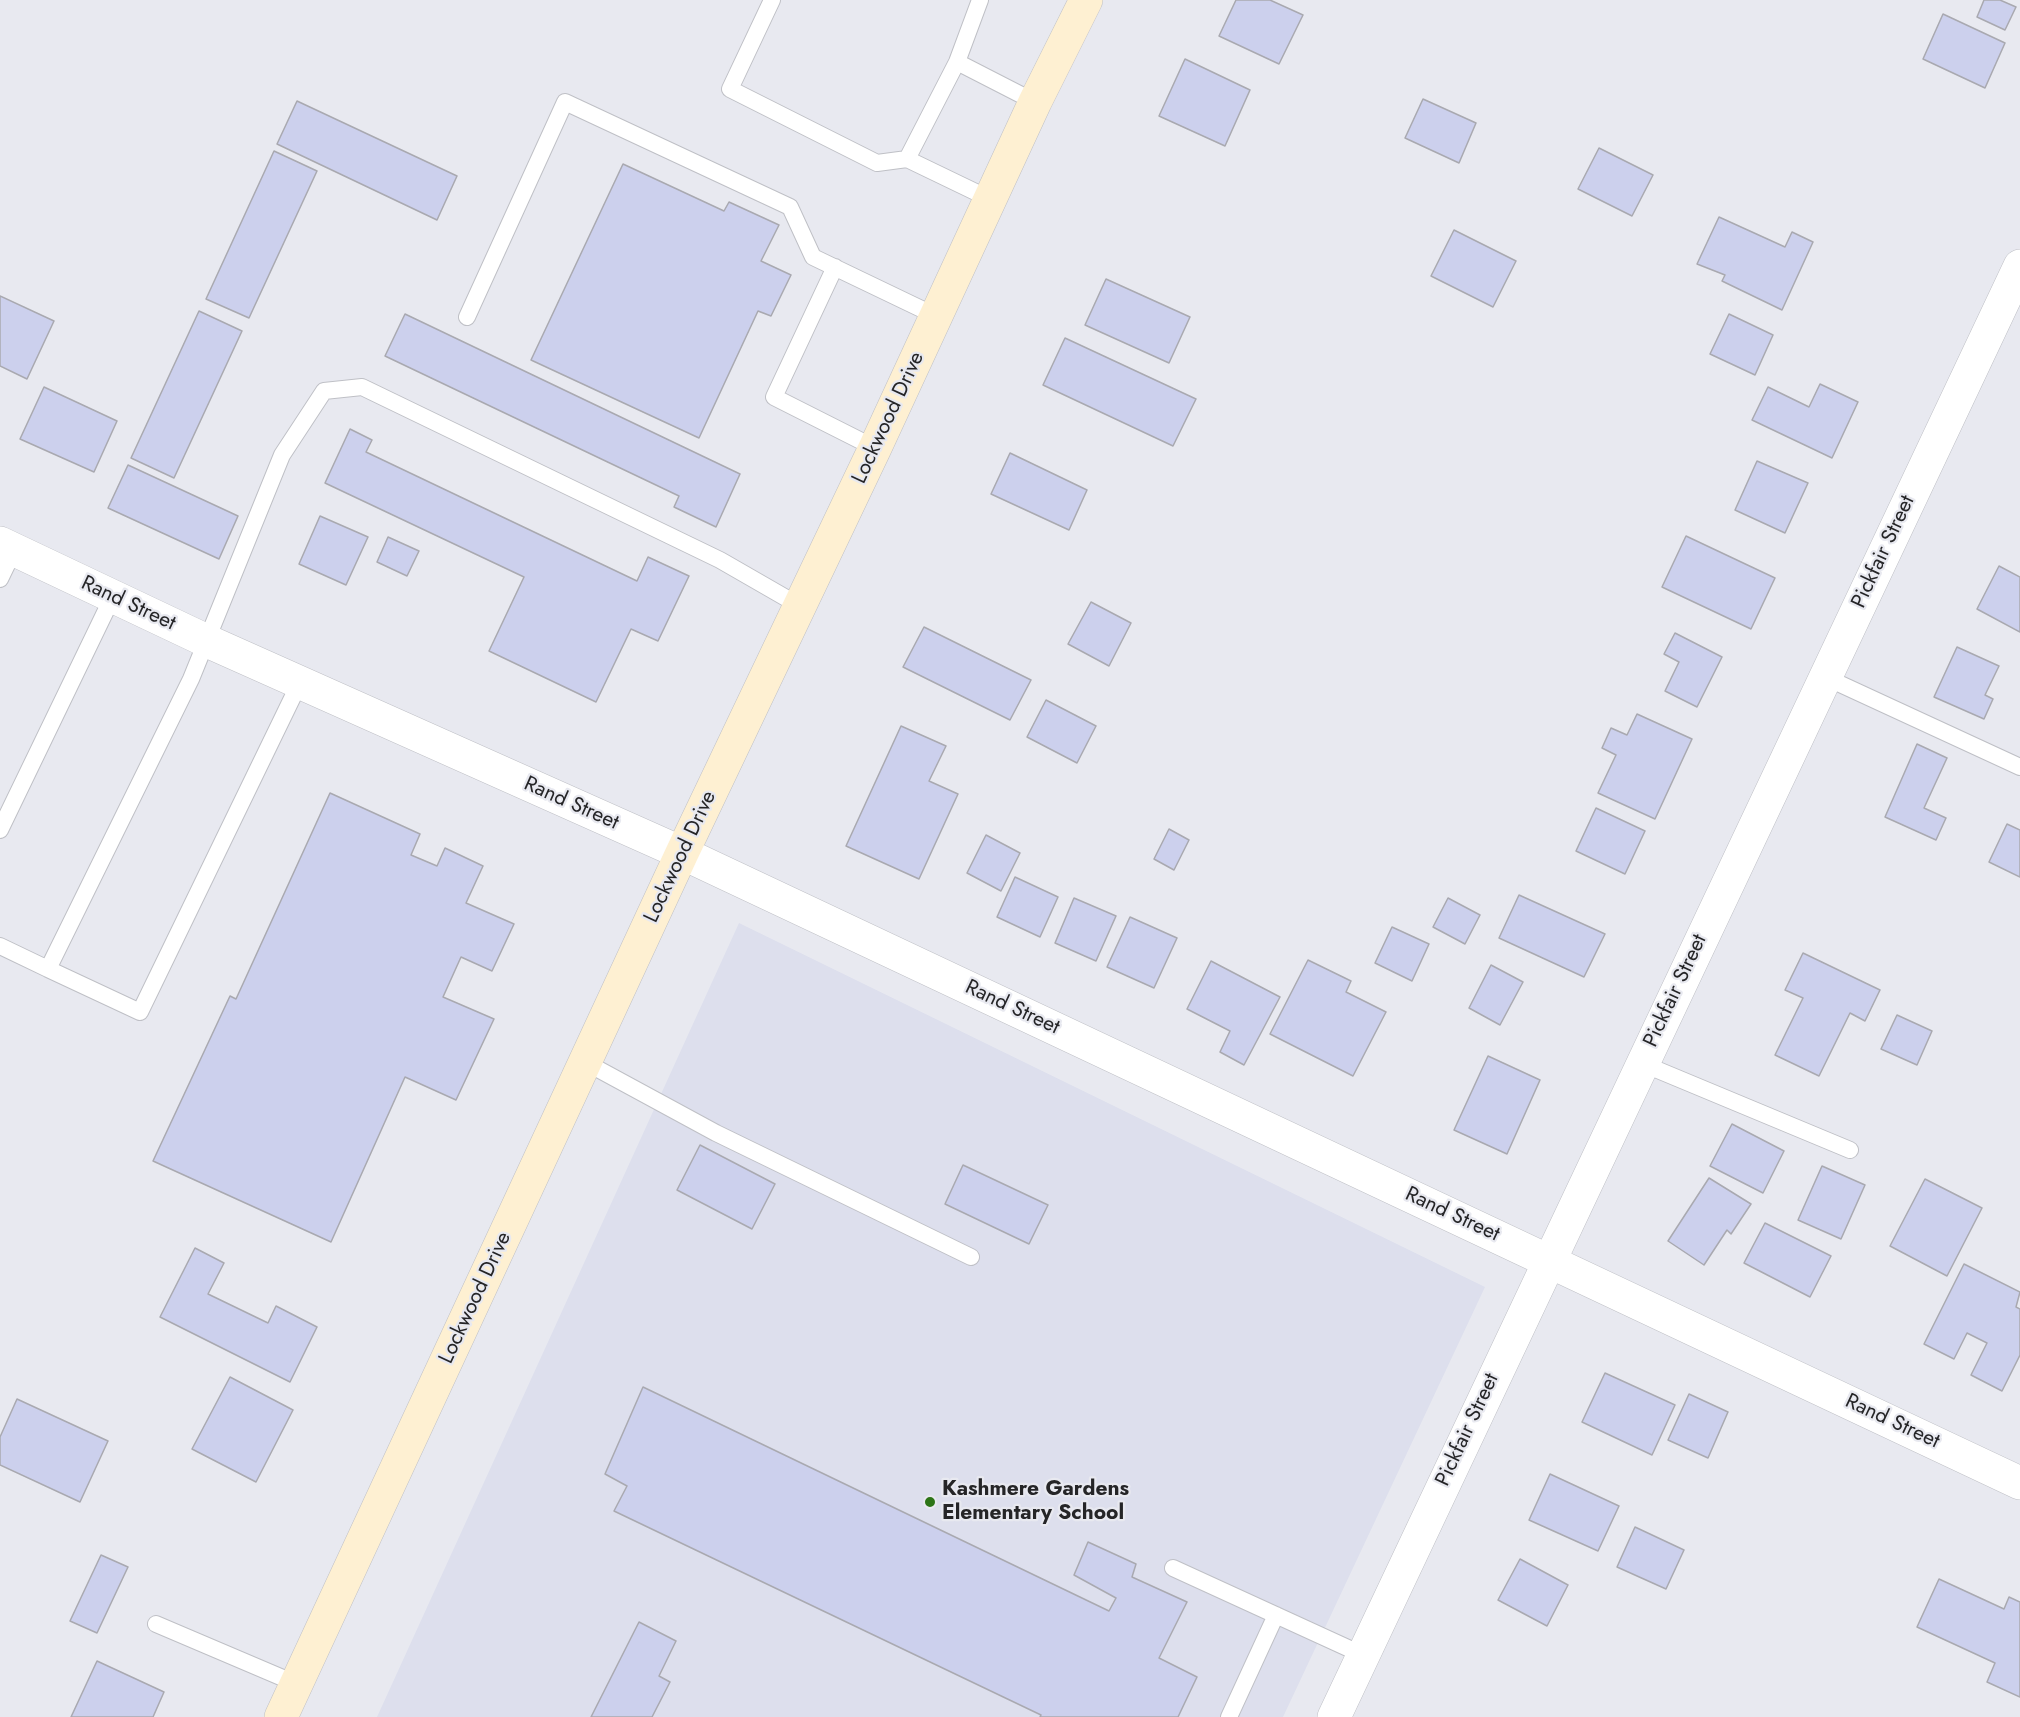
<!DOCTYPE html>
<style>
body{margin:0}
canvas{display:block;background:#e8e9f0}
</style>
<canvas width="2020" height="1717"></canvas>
<script>
const ctx = document.querySelector('canvas').getContext('2d');
ctx.lineJoin = 'round';
function paint(path, color) {
  ctx.fillStyle = color;
  ctx.fill(path, 'evenodd');
}
function shape(rows) {
  const path = new Path2D();
  for (const r of rows) {
    path.moveTo(r[0], r[1]);
    for (let i = 2; i < r.length; i += 2) path.lineTo(r[i], r[i + 1]);
  }
  return path;
}
function stroke(path, color, width, dash) {
  ctx.strokeStyle = color;
  ctx.lineWidth = width;
  ctx.lineCap = dash ? 'butt' : 'round';
  ctx.setLineDash(dash || []);
  ctx.stroke(path);
}
function write(font, color, halo, rows, align = 'center') {
  ctx.font = font + ' Jost,sans-serif';
  ctx.lineWidth = 4.5;
  ctx.setLineDash([]);
  ctx.textBaseline = 'middle';
  ctx.strokeStyle = halo;
  ctx.fillStyle = color;
  for (const [text, x, y, turn = 0] of rows) {
    ctx.save();
    ctx.translate(x, y);
    ctx.rotate((+turn || 0) * Math.PI / 180);
    ctx.textAlign = isNaN(turn) ? turn : align;
    if (halo) ctx.strokeText(text, 0, 0);
    ctx.fillText(text, 0, 0);
    ctx.restore();
  }
}
const built = shape([
 [739,923,1485,1287,1283,1717,377,1717]
]);
const building = shape([
 [1236,0,1270,0,1303,15,1279,64,1219,36,1236,0],
 [1984,0,2000,0,2016,7,2005,30,1977,17,1984,0],
 [1943,14,2005,43,1985,88,1923,59,1943,14],
 [1185,59,1250,90,1225,146,1159,116,1185,59],
 [1423,99,1476,123,1459,163,1405,138,1423,99],
 [297,101,457,176,437,220,277,144,297,101],
 [1599,148,1653,175,1632,216,1578,189,1599,148],
 [274,151,317,171,249,318,206,299,274,151],
 [623,164,724,211,729,202,779,225,761,261,791,275,771,316,758,311,699,438,531,360,623,164],
 [1719,217,1785,247,1792,232,1813,242,1782,310,1722,281,1725,275,1697,264,1719,217],
 [1454,230,1516,261,1493,307,1431,276,1454,230],
 [1106,279,1190,317,1169,363,1085,325,1106,279],
 [0,296,54,321,27,379,0,366,0,296],
 [199,311,242,331,174,478,131,458,199,311],
 [405,314,740,474,716,527,674,507,679,496,385,356,405,314],
 [1729,314,1773,335,1755,375,1710,354,1729,314],
 [1065,338,1196,399,1173,446,1043,385,1065,338],
 [1820,384,1858,402,1832,458,1752,420,1768,387,1809,407,1820,384],
 [44,387,117,421,94,472,20,439,44,387],
 [350,429,372,440,366,452,637,581,648,557,689,576,658,641,631,629,596,702,489,651,524,577,325,483,350,429],
 [1010,453,1087,490,1069,530,991,494,1010,453],
 [1757,461,1808,483,1785,533,1735,510,1757,461],
 [128,465,238,516,219,559,108,508,128,465],
 [320,516,368,537,346,585,299,564,320,516],
 [1686,536,1775,578,1751,629,1662,587,1686,536],
 [388,537,419,551,407,576,377,562,388,537],
 [1999,566,2020,577,2020,632,1977,609,1999,566],
 [1091,602,1131,623,1109,666,1068,644,1091,602],
 [924,627,1031,680,1010,720,903,667,924,627],
 [1675,633,1722,657,1697,707,1665,691,1679,662,1664,654,1675,633],
 [1957,647,1999,666,1985,695,1993,699,1984,719,1934,697,1957,647],
 [1046,700,1096,726,1077,763,1027,737,1046,700],
 [1637,714,1692,739,1655,819,1598,793,1616,755,1602,748,1611,728,1627,735,1637,714],
 [901,726,946,746,929,781,958,794,919,879,846,846,901,726],
 [1917,744,1947,758,1924,808,1946,818,1936,840,1885,817,1917,744],
 [330,793,420,834,411,855,437,866,445,848,483,866,466,903,514,924,492,971,461,957,443,997,494,1019,456,1100,405,1077,331,1242,153,1161,230,996,236,999,330,793],
 [1596,808,1645,831,1625,874,1576,851,1596,808],
 [2007,824,2020,830,2020,877,1989,862,2007,824],
 [1169,829,1189,840,1174,870,1154,859,1169,829],
 [986,835,1020,853,1001,891,967,873,986,835],
 [1015,877,1058,897,1040,937,997,917,1015,877],
 [1519,895,1605,934,1584,977,1499,938,1519,895],
 [1074,898,1116,916,1096,961,1055,943,1074,898],
 [1448,898,1480,915,1465,944,1433,927,1448,898],
 [1130,917,1177,938,1154,988,1107,967,1130,917],
 [1392,927,1429,944,1412,981,1375,963,1392,927],
 [1803,953,1880,990,1865,1021,1850,1013,1819,1076,1775,1055,1803,998,1785,990,1803,953],
 [1308,960,1351,981,1346,992,1386,1012,1353,1076,1270,1034,1308,960],
 [1211,961,1280,997,1244,1065,1220,1052,1230,1031,1187,1009,1211,961],
 [1491,965,1523,982,1500,1025,1469,1008,1491,965],
 [1897,1015,1932,1031,1917,1065,1881,1049,1897,1015],
 [1488,1056,1540,1080,1507,1154,1454,1130,1488,1056],
 [1732,1124,1784,1151,1763,1193,1710,1166,1732,1124],
 [700,1145,775,1184,752,1229,677,1190,700,1145],
 [963,1165,1048,1205,1029,1244,945,1204,963,1165],
 [1822,1166,1865,1185,1841,1239,1798,1220,1822,1166],
 [1709,1178,1751,1204,1731,1234,1727,1230,1704,1265,1668,1241,1709,1178],
 [1925,1179,1982,1208,1947,1276,1890,1246,1925,1179],
 [1765,1223,1831,1256,1810,1297,1744,1263,1765,1223],
 [195,1248,224,1263,208,1294,268,1323,276,1306,317,1327,290,1382,160,1317,195,1248],
 [1964,1264,2020,1292,2016,1307,2020,1309,2020,1355,2002,1391,1971,1375,1987,1343,1967,1333,1954,1359,1924,1344,1964,1264],
 [1605,1373,1675,1405,1652,1455,1582,1422,1605,1373],
 [230,1377,293,1410,256,1482,192,1449,230,1377],
 [643,1387,1109,1611,1116,1598,1074,1575,1088,1542,1136,1564,1132,1577,1187,1602,1159,1658,1197,1677,1178,1717,1040,1717,1041,1715,614,1511,627,1486,605,1474,643,1387],
 [1689,1394,1728,1412,1708,1458,1668,1440,1689,1394],
 [17,1399,108,1441,80,1502,0,1465,0,1437,17,1399],
 [1550,1474,1619,1506,1598,1551,1529,1520,1550,1474],
 [1635,1527,1684,1550,1666,1589,1617,1567,1635,1527],
 [101,1555,128,1567,97,1633,70,1621,101,1555],
 [1520,1559,1568,1585,1547,1626,1498,1600,1520,1559],
 [1939,1579,2004,1609,2009,1597,2020,1602,2020,1697,1987,1682,1995,1663,1917,1627,1939,1579],
 [639,1622,676,1641,659,1676,670,1682,652,1717,591,1717,639,1622],
 [97,1661,164,1692,153,1717,71,1717,97,1661]
]);
const service = shape([
 [772,0,730,89,877,163,907,159,990,199],
 [957,62,1035,102],
 [907,159,957,62,980,0],
 [835,267,774,397,875,448],
 [467,317,565,102,790,207,813,257,936,316],
 [0,579,14,550],
 [1825,677,2020,767],
 [0,830,113,596],
 [0,946,48,969,191,679,282,455,324,391,362,387,720,560,800,606],
 [48,969,140,1012,300,682],
 [585,1062,716,1133,971,1257],
 [1641,1063,1850,1150],
 [1173,1568,1363,1655],
 [156,1624,297,1684],
 [1229,1717,1276,1615]
]);
const minor = shape([
 [1334,1717,2020,266]
]);
const tertiary = shape([
 [0,543,207,641,682,853,2020,1483]
]);
const secondary = shape([
 [281,1717,682,853,875,448,1035,102,1086,0]
]);
const markers = [
 [930,1502,6,"#2c7417"]
];
const streetNames = [
 ["Lockwood Drive",889,418,-65],
 ["Pickfair Street",1884,552,-65],
 ["Rand Street",128,604,25],
 ["Rand Street",571,804,24],
 ["Lockwood Drive",681,857,-65],
 ["Pickfair Street",1676,991,-65],
 ["Rand Street",1012,1008,25],
 ["Rand Street",1452,1215,25],
 ["Lockwood Drive",476,1298,-65],
 ["Rand Street",1892,1422,25],
 ["Pickfair Street",1468,1430,-65]
];
const poiNames = [
 ["Kashmere Gardens",942,1490],
 ["Elementary School",942,1514]
];
paint(built, '#dddfed');
paint(building, '#ccd0ed');
stroke(building, '#a9a9b0', 1.5);
stroke(service, '#bfc0c6', 18);
stroke(minor, '#bfc0c6', 34);
stroke(tertiary, '#bfc0c6', 34);
stroke(secondary, '#bfc0c6', 34);
stroke(service, '#fff', 16);
stroke(minor, '#fff', 33);
stroke(tertiary, '#fff', 33);
stroke(secondary, '#fef0d2', 33);
for (const [x, y, r, color] of markers) {
  const dot = new Path2D();
  dot.arc(x, y, r, 0, 2 * Math.PI);
  ctx.fillStyle = color;
  ctx.fill(dot);
  stroke(dot, '#e8e9f0', 2);
}
write('21px', '#252527', '#e8e9f0', streetNames);
write('bold 21px', '#252527', '#e8e9f0', poiNames, 'left');
</script>
